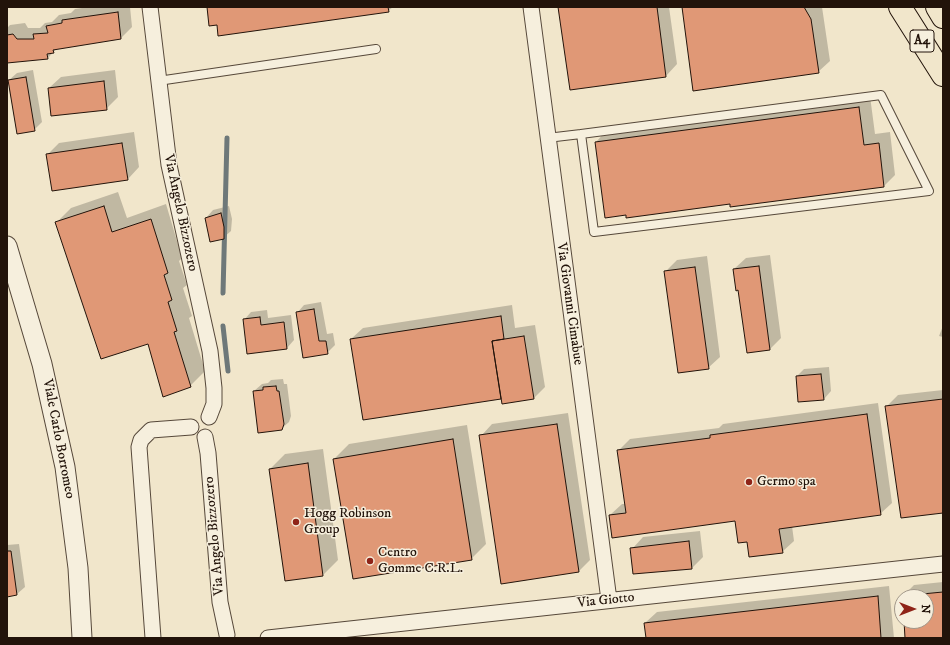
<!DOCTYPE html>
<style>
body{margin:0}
#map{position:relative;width:950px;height:645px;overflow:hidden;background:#f1e6cb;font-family:"IM FELL DW Pica",serif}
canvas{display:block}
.frame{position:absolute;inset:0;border:8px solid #22130a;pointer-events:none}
.north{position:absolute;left:894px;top:589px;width:40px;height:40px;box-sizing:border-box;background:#f6efdd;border:1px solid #a19789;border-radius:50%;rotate:90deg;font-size:11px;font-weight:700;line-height:16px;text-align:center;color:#22130a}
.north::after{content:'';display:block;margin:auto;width:14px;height:18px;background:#8f2418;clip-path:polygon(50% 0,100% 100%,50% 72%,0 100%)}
</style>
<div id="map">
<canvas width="950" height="645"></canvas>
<div class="frame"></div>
<div class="north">N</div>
</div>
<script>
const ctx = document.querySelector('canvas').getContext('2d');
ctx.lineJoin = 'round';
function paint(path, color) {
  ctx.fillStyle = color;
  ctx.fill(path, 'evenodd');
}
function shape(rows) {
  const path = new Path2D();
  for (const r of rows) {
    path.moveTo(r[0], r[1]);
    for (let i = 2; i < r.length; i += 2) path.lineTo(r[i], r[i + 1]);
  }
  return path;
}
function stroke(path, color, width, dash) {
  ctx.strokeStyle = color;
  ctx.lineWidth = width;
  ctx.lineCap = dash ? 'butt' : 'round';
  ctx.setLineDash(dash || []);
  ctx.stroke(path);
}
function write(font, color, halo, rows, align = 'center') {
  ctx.font = font + ' "IM FELL DW Pica",serif';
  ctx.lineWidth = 3;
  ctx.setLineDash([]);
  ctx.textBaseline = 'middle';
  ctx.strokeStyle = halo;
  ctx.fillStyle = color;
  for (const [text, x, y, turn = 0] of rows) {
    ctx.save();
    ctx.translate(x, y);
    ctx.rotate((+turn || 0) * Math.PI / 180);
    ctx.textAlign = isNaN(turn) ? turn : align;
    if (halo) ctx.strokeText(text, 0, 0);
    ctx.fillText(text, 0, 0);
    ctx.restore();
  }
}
const shadow = shape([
 [89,7,130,7,132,27,121,38,57,48,48,58,7,62,7,28,10,25,25,23,28,28,40,28,45,23,52,22,59,15,71,13,75,9],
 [208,7,393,7,388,11,218,24],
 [559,7,669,7,677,64,666,76],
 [683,7,822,7,830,61,818,72],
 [33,70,42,122,34,130,9,80,17,73],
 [115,70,118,97,106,109,49,88,61,77],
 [870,96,875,134,890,132,895,175,884,186,731,206,730,203,596,142,607,130],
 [134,132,139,167,128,179,47,155,59,143],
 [118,192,127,218,166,204,182,258,179,261,187,285,183,288,192,316,189,318,205,371,190,386,149,342,56,223,71,208],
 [229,206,232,219,231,231,223,238,206,218,213,210],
 [770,255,781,338,769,350,739,289,734,269,746,258],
 [707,256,720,357,708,368,665,272,677,260],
 [321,302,327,334,333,333,335,345,327,353,297,313,304,305],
 [512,305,515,328,535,325,545,387,534,398,503,402,502,398,364,419,351,339,363,328],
 [267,310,268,318,291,315,294,340,287,348,244,320,251,312],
 [943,326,943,337,939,336],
 [829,367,831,391,824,399,797,376,804,369],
 [283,379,284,384,287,384,291,416,289,422,281,429,254,391,262,384,268,383,271,380],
 [943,390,943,512,886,407,898,395],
 [878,403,892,503,880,514,792,526,794,541,782,552,748,541,736,520,610,515,622,504,626,504,618,451,630,439,719,428,723,424],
 [568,413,590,560,578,572,481,436,492,424],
 [467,425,486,544,471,559,334,459,349,444],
 [323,449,338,560,323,575,285,580,270,469,285,454],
 [700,531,703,557,692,568,632,549,643,537],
 [19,544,25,587,17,594,8,596,7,545],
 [943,582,943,638,906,638,905,621,926,621,926,597,902,597,914,585],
 [889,586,894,638,647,638,645,623,657,612]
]);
const stream = shape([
 [223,293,227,138],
 [223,326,228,371]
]);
const building = shape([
 [207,7,388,7,389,12,218,36,217,25,209,26,207,7],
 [558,7,657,7,666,77,570,90,558,7],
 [682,7,804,7,811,19,819,73,693,91,682,7],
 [118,12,121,39,53,50,54,53,47,54,48,59,7,63,7,35,13,34,17,39,34,39,33,34,48,33,46,26,62,23,62,20,118,12],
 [26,77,35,131,17,134,8,80,26,77],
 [104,81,107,110,51,116,48,88,104,81],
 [859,107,864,145,879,143,884,187,730,207,730,204,626,218,626,215,605,218,595,142,859,107],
 [122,143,128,180,52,191,46,154,122,143],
 [104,206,112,232,151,219,168,273,164,275,172,300,168,302,177,331,174,332,191,387,163,397,148,344,101,359,55,222,104,206],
 [221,213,224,227,224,239,210,242,205,218,221,213],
 [759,266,770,350,747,353,738,290,736,291,733,269,759,266],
 [695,267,709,369,678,373,664,271,695,267],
 [314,309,319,341,326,341,328,354,303,358,296,312,314,309],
 [501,316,504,339,492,341,501,399,363,420,350,339,501,316],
 [260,317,261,325,284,322,287,349,247,354,243,319,260,317],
 [524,336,534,399,502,404,492,341,524,336],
 [821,374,824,400,798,402,796,376,821,374],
 [276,386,277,391,279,391,284,424,282,430,258,433,253,391,263,390,263,387,276,386],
 [943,399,943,513,901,518,885,406,943,399],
 [867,414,881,515,779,529,783,553,749,557,747,542,738,543,735,521,612,538,609,515,626,513,617,450,710,438,710,435,867,414],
 [557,424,579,572,501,584,479,435,557,424],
 [453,439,472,560,353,579,333,459,453,439],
 [308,463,323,576,285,581,269,469,308,463],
 [689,541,692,569,633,574,630,548,689,541],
 [7,551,11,551,17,595,7,597,7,551],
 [943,592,943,638,905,638,904,621,926,621,926,597,902,597,902,605,901,596,943,592],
 [878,596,881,638,646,638,644,623,878,596]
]);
const service = shape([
 [158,81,376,49],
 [547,138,581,134,594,232,929,191,881,95,581,134]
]);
const minor = shape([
 [150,7,169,165,210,351,214,388,214,404,209,417],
 [531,7,609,600],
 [205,437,208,453,220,602,227,635],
 [153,638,139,447,141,440,151,430,191,427],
 [268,638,943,564]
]);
const tertiary = shape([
 [7,246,42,364,65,467,78,568,82,638]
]);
const motorway = shape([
 [900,7,943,75],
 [937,7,943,17]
]);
const markers = [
 [749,482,4,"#8f2418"],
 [296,522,4,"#8f2418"],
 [370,561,4,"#8f2418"]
];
const shields = [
 [922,41,24]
];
const shieldNames = [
 ["A4",922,41]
];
const streetNames = [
 ["Via Angelo Bizzozero",180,213,78],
 ["Via Giovanni Cimabue",569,304,82],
 ["Viale Carlo Borromeo",58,439,79],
 ["Via Angelo Bizzozero",215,536,-95],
 ["Via Giotto",606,601,-6]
];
const poiNames = [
 ["Germo spa",757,482],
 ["Hogg Robinson",304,514],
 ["Group",304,530],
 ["Centro",378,553],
 ["Gomme C.R.L.",378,569]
];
paint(shadow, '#0003');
stroke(stream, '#6e7879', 5);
paint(building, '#e09876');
stroke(building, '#22130a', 1);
stroke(service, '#56483a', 10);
stroke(minor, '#56483a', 17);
stroke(tertiary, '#56483a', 21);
stroke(motorway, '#22130a', 24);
stroke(service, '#f6efdd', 8);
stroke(minor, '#f6efdd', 15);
stroke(tertiary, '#f6efdd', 19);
stroke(motorway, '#f1e6cb', 22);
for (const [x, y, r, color] of markers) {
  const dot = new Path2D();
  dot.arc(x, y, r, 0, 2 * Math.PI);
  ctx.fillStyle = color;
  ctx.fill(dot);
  stroke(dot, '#f6efdd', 1.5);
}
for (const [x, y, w] of shields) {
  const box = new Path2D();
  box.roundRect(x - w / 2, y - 11, w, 22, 3);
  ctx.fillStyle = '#f6efdd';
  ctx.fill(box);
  stroke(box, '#22130a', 1);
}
write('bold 13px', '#22130a', null, shieldNames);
write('14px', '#22130a', '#f6efdd', streetNames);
write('14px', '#22130a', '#f6efdd', poiNames, 'left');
</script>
